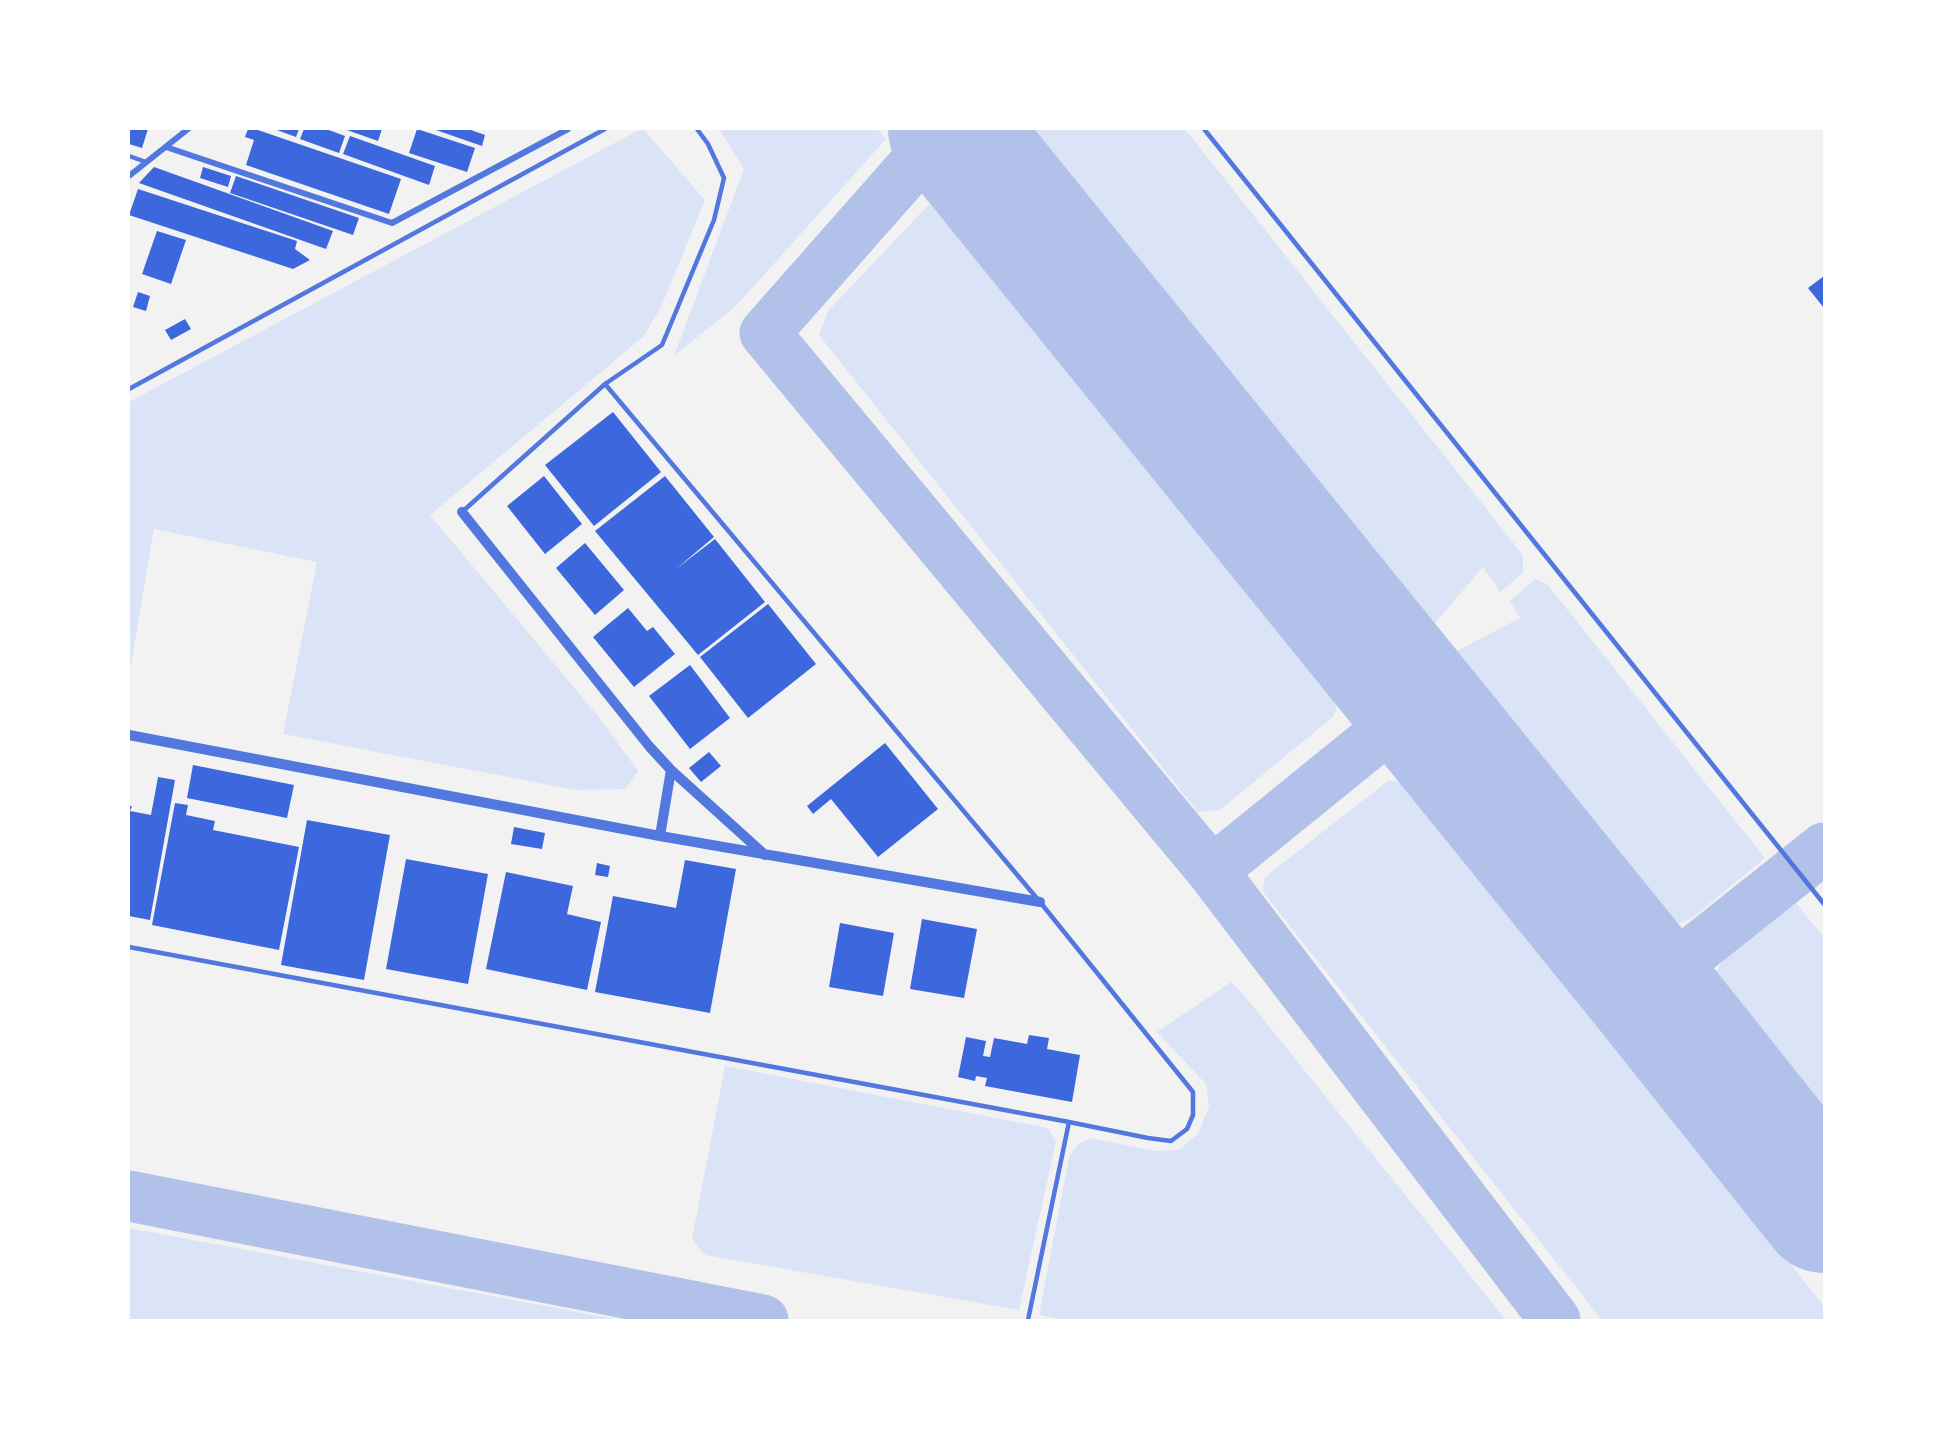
<!DOCTYPE html>
<style>
body{margin:0}
#map{position:relative;width:1953px;height:1449px;overflow:hidden;background:#f2f2f2;font-family:"Roboto Condensed",sans-serif}
canvas{display:block}
.frame{position:absolute;inset:0;border:130px solid #fff;pointer-events:none}
</style>
<div id="map">
<canvas width="1953" height="1449"></canvas>
<div class="frame"></div>
</div>
<script>
const ctx = document.querySelector('canvas').getContext('2d');
ctx.lineJoin = 'round';
function paint(path, color) {
  ctx.fillStyle = color;
  ctx.fill(path, 'evenodd');
}
function shape(rows) {
  const path = new Path2D();
  for (const r of rows) {
    path.moveTo(r[0], r[1]);
    for (let i = 2; i < r.length; i += 2) path.lineTo(r[i], r[i + 1]);
  }
  return path;
}
function stroke(path, color, width, dash) {
  ctx.strokeStyle = color;
  ctx.lineWidth = width;
  ctx.lineCap = dash ? 'butt' : 'round';
  ctx.setLineDash(dash || []);
  ctx.stroke(path);
}
const green = shape([
 [641,129,643,129,705,200,661,307,643,337,430,515,597,715,638,771,625,789,576,790,283,734,317,562,154,529,129,677,129,402],
 [719,129,878,129,886,139,736,306,674,356,744,169],
 [1027,129,1185,129,1523,555,1523,573,1500,592,1483,567,1425,635],
 [933,200,1338,700,1334,716,1220,810,1198,812,819,335,828,311],
 [1535,579,1547,584,1765,858,1691,919,1668,926,1656,917,1451,654,1520,618,1510,601],
 [1389,780,1407,784,1824,1306,1824,1320,1602,1320,1263,892,1265,877],
 [1795,902,1824,937,1824,1127,1724,1005,1710,980,1729,952],
 [1231,982,1243,994,1506,1320,1062,1320,1039,1315,1069,1157,1078,1144,1091,1138,1156,1151,1179,1150,1198,1134,1209,1106,1206,1084,1157,1032],
 [725,1066,1048,1128,1056,1141,1019,1310,705,1255,692,1239],
 [129,1228,620,1320,129,1320]
]);
const taxiway = shape([
 [945,129,765,333,1212,871,1555,1320],
 [1212,871,1418,704],
 [1648,988,1824,848],
 [129,1196,763,1320]
]);
const runway = shape([
 [952,129,1648,988,1824,1209]
]);
const building = shape([
 [129,129,148,129,142,148,129,144],
 [248,129,255,129,401,179,389,214,246,165,254,140,245,137],
 [274,129,299,129,296,137],
 [304,129,326,129,345,136,339,153,300,139],
 [344,129,382,129,378,141],
 [417,129,475,148,467,172,409,153],
 [433,129,468,129,485,135,482,146],
 [350,136,435,166,429,185,343,154],
 [154,167,333,231,326,249,139,183],
 [203,167,231,176,228,187,200,178],
 [236,176,359,218,353,235,230,193],
 [138,189,297,241,295,249,310,260,293,269,129,215],
 [157,231,186,240,171,284,142,274],
 [1824,276,1824,308,1808,288],
 [138,292,150,296,146,311,133,307],
 [185,319,191,329,171,340,165,330],
 [613,412,661,472,594,526,545,465],
 [544,476,582,524,545,554,507,506],
 [665,476,714,537,676,569,715,539,765,602,698,655,595,531],
 [585,543,624,590,595,615,556,568],
 [768,604,816,664,748,718,700,657],
 [628,608,647,631,653,627,675,654,634,687,593,637],
 [690,665,730,718,690,749,649,696],
 [885,743,938,809,878,857,831,799,813,814,807,806],
 [709,752,721,766,701,782,689,768],
 [193,765,294,785,287,818,187,798],
 [158,777,175,780,150,920,129,916,129,806,132,806,130,811,151,815],
 [175,803,188,805,186,815,215,821,213,830,299,847,279,950,152,925],
 [307,820,390,835,364,980,281,965],
 [514,827,545,833,542,849,511,844],
 [406,859,488,874,468,984,386,969],
 [685,860,736,869,710,1013,595,992,613,896,676,908],
 [597,863,610,866,608,877,595,875],
 [506,872,573,886,567,914,601,922,587,990,486,969],
 [922,919,977,929,964,998,910,989],
 [840,923,894,933,883,996,829,987],
 [1029,1035,1049,1038,1047,1049,1080,1055,1072,1102,985,1086,987,1078,976,1076,975,1081,958,1077,966,1037,986,1041,983,1056,990,1057,994,1038,1027,1044]
]);
const service = shape([
 [1204,129,1824,904],
 [129,156,146,162],
 [129,389,605,129],
 [462,512,605,384,662,345,714,220,724,178,708,144,697,129],
 [129,947,1069,1122,1148,1138,1171,1141,1187,1129,1193,1115,1193,1092,1040,902,605,384],
 [1028,1320,1069,1122]
]);
const minor = shape([
 [166,147,392,223,568,129],
 [129,176,188,129]
]);
const tertiary = shape([
 [462,512,649,746,671,770,765,855],
 [129,735,660,836,1040,902],
 [660,836,671,770]
]);
paint(green, '#dbe4f7');
stroke(taxiway, '#b2c1ea', 51);
stroke(runway, '#b2c1ea', 128);
paint(building, '#3d67dc');
stroke(service, '#5277de', 4.5);
stroke(minor, '#5277de', 6);
stroke(tertiary, '#5277de', 10);
</script>
